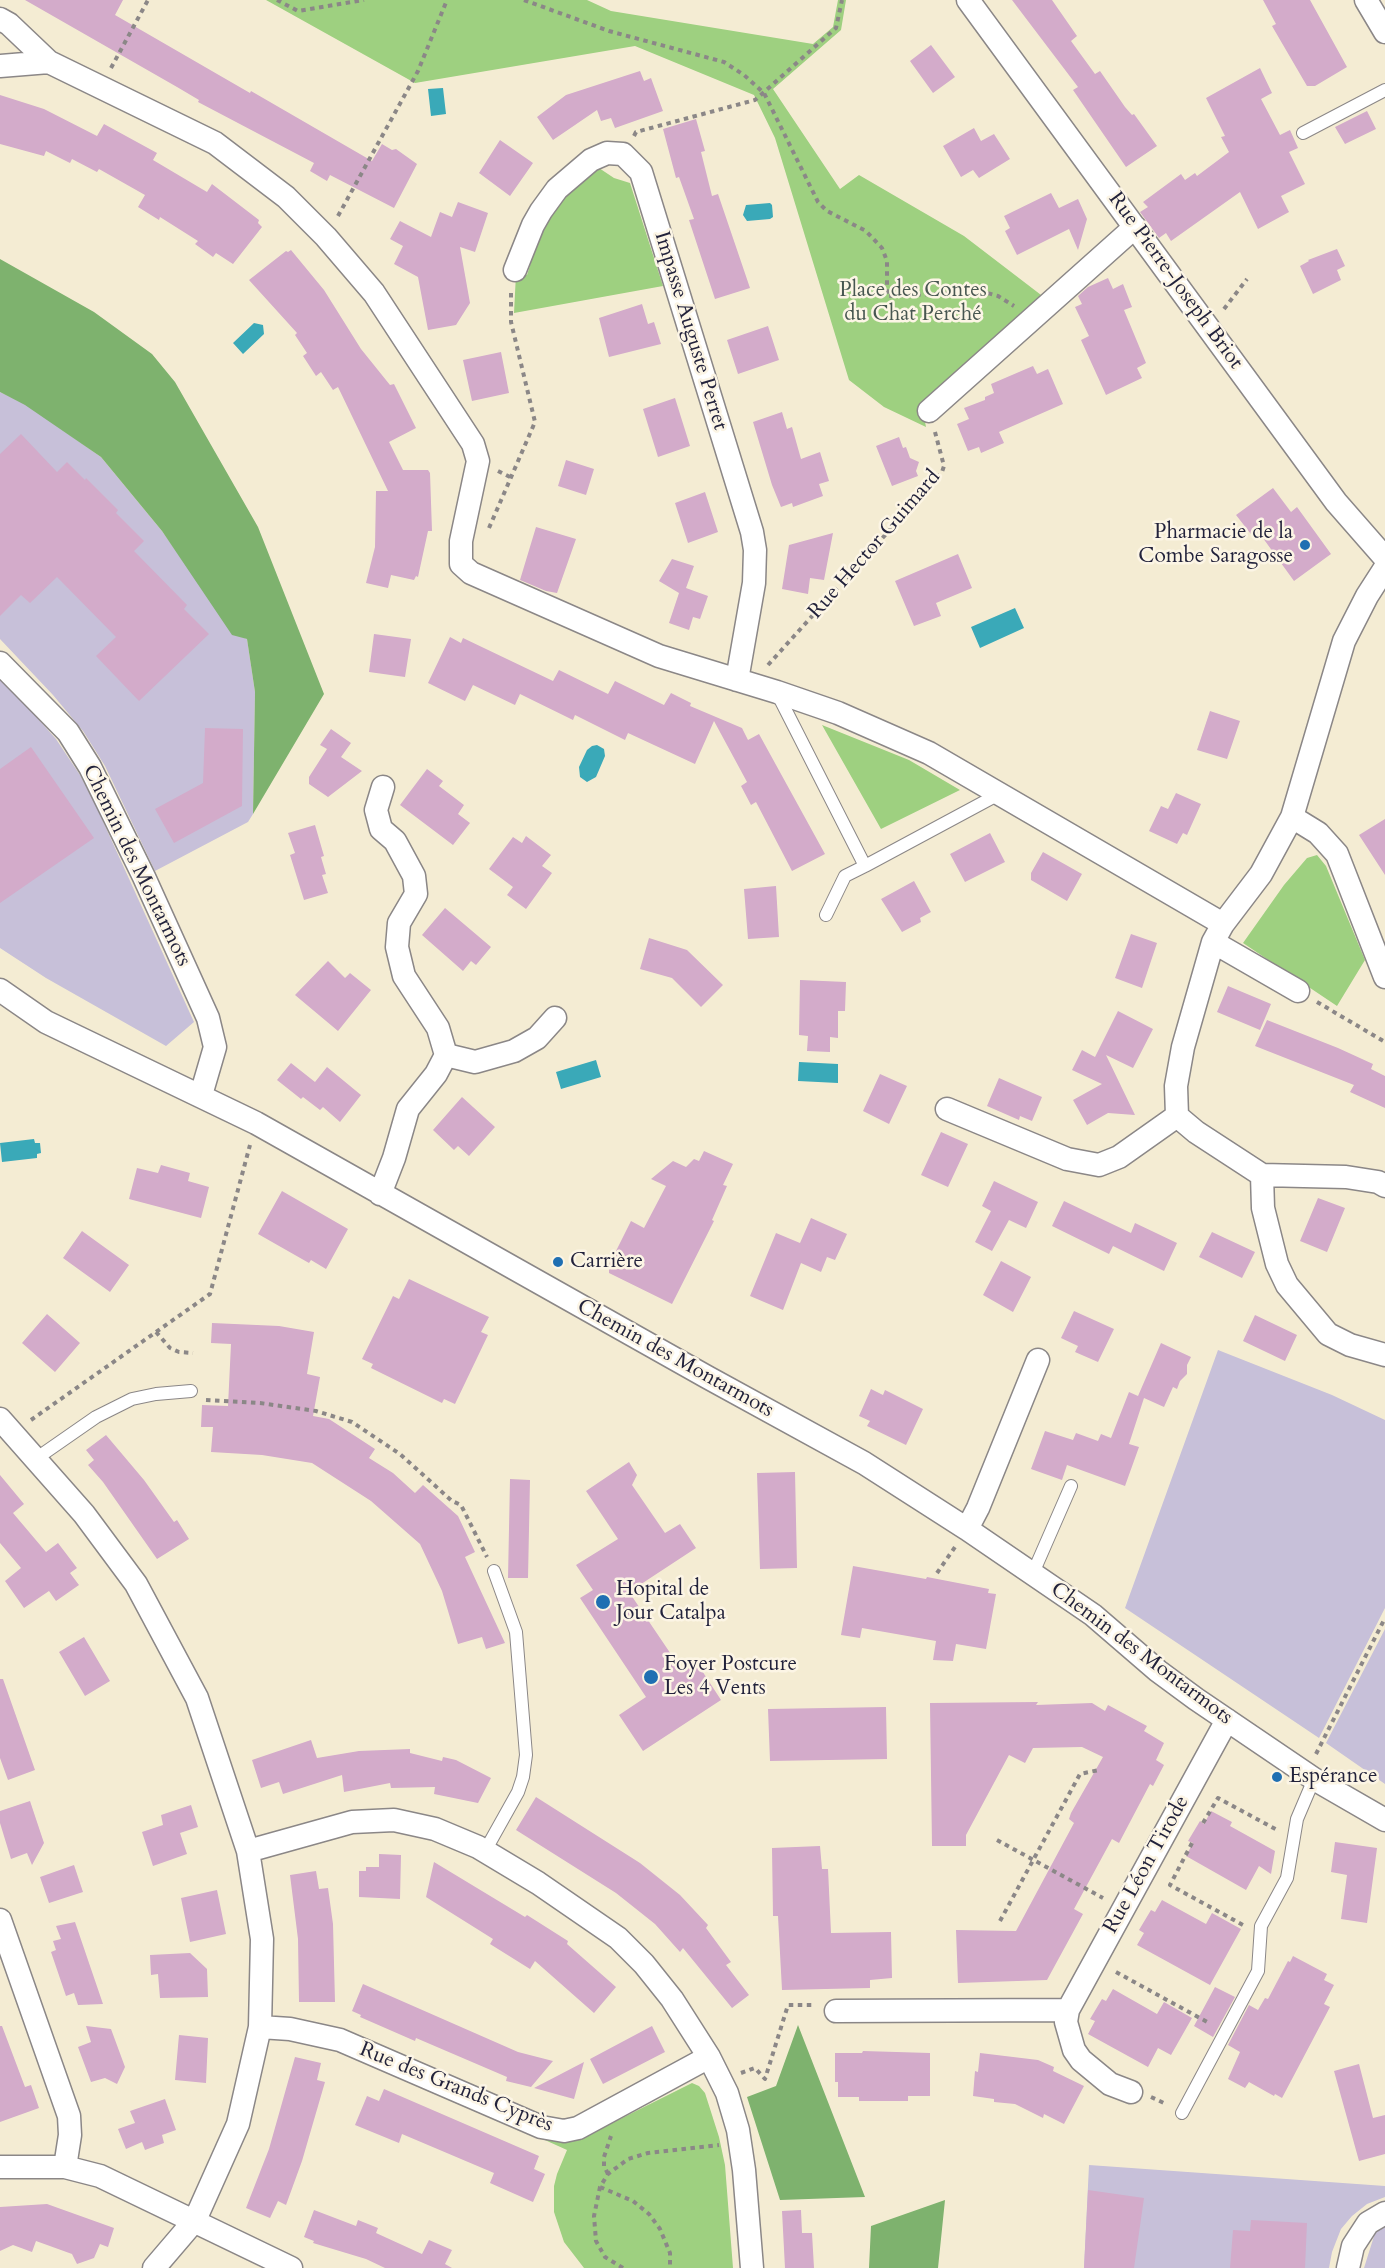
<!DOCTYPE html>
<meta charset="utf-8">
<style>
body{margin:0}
canvas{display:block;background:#f4ecd3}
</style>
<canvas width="1385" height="2268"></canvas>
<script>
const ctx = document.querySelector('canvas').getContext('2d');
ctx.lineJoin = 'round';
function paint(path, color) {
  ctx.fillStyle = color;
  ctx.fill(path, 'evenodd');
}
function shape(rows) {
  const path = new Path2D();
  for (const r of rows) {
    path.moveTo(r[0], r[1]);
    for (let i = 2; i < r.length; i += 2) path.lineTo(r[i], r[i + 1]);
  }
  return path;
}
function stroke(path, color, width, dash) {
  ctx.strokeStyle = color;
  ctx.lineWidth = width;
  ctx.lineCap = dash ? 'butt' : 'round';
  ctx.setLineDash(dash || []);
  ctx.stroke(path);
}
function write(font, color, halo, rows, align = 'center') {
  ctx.font = font + ' Cardo,serif';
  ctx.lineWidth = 5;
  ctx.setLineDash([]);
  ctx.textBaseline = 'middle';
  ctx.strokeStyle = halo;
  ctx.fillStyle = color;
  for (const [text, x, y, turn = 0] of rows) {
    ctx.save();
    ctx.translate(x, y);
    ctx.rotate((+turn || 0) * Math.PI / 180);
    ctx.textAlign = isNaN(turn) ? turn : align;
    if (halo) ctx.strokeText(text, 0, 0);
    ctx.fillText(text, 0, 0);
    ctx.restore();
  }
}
const industrial = shape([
 [0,392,27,405,101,457,162,531,235,634,247,639,255,692,253,814,248,822,155,871,105,766,83,731,53,695,0,639],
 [0,676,56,739,80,775,96,806,194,1022,166,1046,46,978,0,948],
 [1218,1350,1332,1395,1385,1420,1385,1608,1319,1738,1125,1608],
 [1385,1629,1385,1784,1326,1743],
 [1089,2165,1385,2186,1385,2197,1367,2204,1352,2216,1341,2229,1332,2252,1329,2268,1084,2268],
 [1385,2223,1385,2268,1364,2268,1375,2233]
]);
const green = shape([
 [266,0,587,0,611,11,813,44,833,27,838,0,846,0,841,30,773,89,840,189,859,175,964,236,1045,298,922,406,926,427,884,407,849,380,775,138,754,95,635,46,415,83],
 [599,168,614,178,630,183,663,286,514,313,516,274,527,275,538,240,552,215,566,196],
 [822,725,909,760,960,790,881,829],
 [1317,855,1326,866,1365,960,1337,1006,1243,943,1284,885,1307,858],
 [692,2083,699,2086,705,2093,719,2137,725,2165,733,2268,584,2268,564,2242,554,2212,554,2186,557,2174,567,2150,536,2136,586,2136]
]);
const forest = shape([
 [0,259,94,312,152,354,175,382,258,527,324,694,253,814,255,692,247,639,232,635,162,531,101,457,25,405,0,392],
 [798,2025,865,2197,780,2200,747,2097,776,2086],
 [945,2200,938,2268,869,2268,871,2226]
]);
const water = shape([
 [443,88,446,114,431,116,428,89],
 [770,203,772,205,773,217,770,219,747,221,743,215,746,205],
 [254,323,263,325,264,334,243,354,233,343],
 [1015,608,1024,628,980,648,971,627],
 [597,745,604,749,605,756,596,777,587,782,580,777,579,767,587,750,592,746],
 [596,1060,601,1077,561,1089,556,1072],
 [799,1062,838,1064,838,1083,798,1081],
 [34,1139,35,1143,40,1143,41,1153,37,1154,37,1158,2,1162,0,1143]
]);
const building = shape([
 [25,0,123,0,115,15,250,93,251,91,372,161,382,144,392,150,396,149,417,164,394,208,330,175,327,181,310,171,314,163,198,102,199,100,177,87],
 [1012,0,1052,0,1077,36,1071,41,1095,74,1100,71,1125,107,1132,115,1134,114,1157,146,1126,167,1073,90,1078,87],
 [1263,0,1310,0,1347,67,1315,86,1307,86,1272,26,1276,24],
 [931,45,955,77,933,93,910,61],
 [1260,68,1272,93,1261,99,1280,135,1290,130,1298,148,1289,152,1305,184,1281,196,1289,212,1258,229,1240,192,1171,241,1166,233,1159,238,1140,212,1148,207,1143,202,1181,174,1185,180,1195,173,1197,176,1229,152,1221,137,1225,136,1206,98],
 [640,71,644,81,651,78,663,111,615,128,611,118,601,121,597,110,553,140,537,117,566,95],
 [0,95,44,109,97,136,104,124,157,153,153,160,207,192,212,184,259,220,258,223,262,227,233,264,216,253,213,257,195,244,198,241,160,217,159,220,138,207,145,195,99,169,97,172,72,159,70,163,46,151,44,156,0,144],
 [1367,111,1376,129,1345,144,1335,127],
 [696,119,705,151,701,152,712,196,718,194,750,288,715,299,689,220,694,219,679,177,676,178,663,129],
 [974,128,981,141,994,134,1010,159,979,178,973,170,961,177,943,146],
 [500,140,533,163,510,196,479,173],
 [1051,193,1059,208,1078,199,1087,219,1078,250,1069,229,1017,255,1005,231,1010,228,1004,216],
 [458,202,488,213,475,252,460,247,470,303,456,325,428,330,418,277,394,264,403,246,390,239,400,221,431,237,440,212,452,217],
 [1337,249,1345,266,1337,270,1341,280,1313,294,1300,266,1309,261,1308,260],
 [291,250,324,290,361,349,390,385,394,384,416,428,389,442,403,470,428,470,430,473,432,531,428,531,418,577,416,576,414,580,391,575,388,588,366,583,375,547,376,491,388,491,338,387,333,390,321,372,316,376,303,356,307,353,295,335,297,333,249,280,286,251,288,252],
 [1108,278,1113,289,1123,284,1132,307,1124,310,1146,363,1137,368,1142,378,1106,395,1081,340,1089,336,1075,307,1082,304,1078,296,1088,287],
 [642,304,648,324,654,322,661,344,609,357,599,318],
 [768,326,779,360,738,374,727,340],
 [501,352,509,393,472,401,463,360],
 [1033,366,1037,374,1048,369,1063,404,999,432,1004,443,981,453,979,447,968,451,957,424,969,419,964,408,985,400,985,397,994,393,991,384],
 [675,398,690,446,658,457,643,409],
 [782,412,787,429,792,427,801,459,820,452,829,481,819,484,823,496,793,507,792,503,781,507,772,485,753,422],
 [21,434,57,472,67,462,85,480,86,478,118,510,116,513,144,541,134,551,187,605,184,609,209,634,139,701,96,656,116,637,57,577,30,603,21,595,0,616,0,454],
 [899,437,903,448,906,447,910,458,919,462,916,471,918,476,892,486,876,446],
 [566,460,594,469,586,495,558,486],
 [1273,488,1291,512,1297,507,1331,554,1294,581,1260,534,1254,538,1236,515],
 [705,492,718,532,688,543,675,503],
 [536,527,576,539,557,593,546,591,520,580],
 [833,533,824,580,810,578,808,594,782,589,789,545],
 [958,554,972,588,936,603,941,616,914,626,895,581],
 [672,559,694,566,686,588,708,596,700,619,693,617,689,630,669,623,679,593,659,581],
 [374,634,411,639,405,677,369,672],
 [450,637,461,643,463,638,553,681,559,670,608,694,615,681,664,705,671,693,691,703,690,706,742,728,748,740,759,734,825,854,792,871,756,802,751,805,741,786,747,782,714,721,695,764,628,733,625,740,575,715,573,720,520,694,515,705,473,685,465,701,428,683],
 [1210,711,1240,721,1227,759,1197,750],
 [205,728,243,729,242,806,174,843,155,809,203,783],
 [331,729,351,743,341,757,362,771,328,797,309,784,309,777,327,749,320,745],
 [31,747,94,838,0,903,0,769],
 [427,769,443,781,439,786,464,805,458,814,470,823,453,845,400,805],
 [1176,793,1201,804,1187,835,1183,833,1177,844,1149,831,1161,806,1168,809],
 [1385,819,1385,875,1359,835],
 [315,825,324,856,321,857,326,874,322,875,328,893,304,900,290,855,295,853,288,833],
 [990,833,1005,862,965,882,950,854],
 [526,836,551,855,542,866,552,873,526,909,507,895,513,887,489,869,513,837,522,843],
 [1043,852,1082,874,1067,901,1031,880,1031,873],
 [914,881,931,912,920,918,921,922,902,932,881,899],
 [776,886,779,937,748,939,744,889],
 [445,908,491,947,476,965,471,961,463,971,422,935],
 [1131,934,1157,943,1142,988,1115,978],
 [649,938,687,950,723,985,701,1007,672,978,640,969],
 [328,961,345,978,350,973,371,990,338,1031,295,995],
 [800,980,846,982,845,1011,838,1011,838,1038,830,1037,830,1052,807,1051,808,1036,799,1035],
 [1228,986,1271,1004,1260,1030,1217,1012],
 [1118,1011,1153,1029,1133,1068,1106,1055,1135,1115,1108,1113,1087,1125,1073,1100,1102,1084,1072,1070,1082,1050,1095,1057],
 [1267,1020,1338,1048,1373,1064,1371,1069,1385,1076,1385,1108,1350,1092,1354,1085,1255,1046],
 [291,1063,315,1082,327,1067,361,1095,340,1122,323,1107,320,1110,303,1097,301,1099,277,1080],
 [880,1074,907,1086,889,1124,863,1111],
 [999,1078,1042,1097,1032,1121,1020,1116,1019,1120,987,1106],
 [462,1097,495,1127,469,1156,458,1146,454,1150,433,1130],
 [941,1132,968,1144,948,1187,921,1175],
 [704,1151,733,1164,723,1185,727,1186,712,1220,714,1221,672,1304,609,1273,609,1265,631,1221,644,1228,666,1186,651,1179,673,1161,686,1167,694,1159,699,1161],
 [161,1165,190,1173,188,1181,209,1187,201,1218,129,1199,137,1168,158,1173],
 [994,1181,1038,1202,1026,1228,1009,1220,992,1251,975,1242,991,1211,982,1206],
 [282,1191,348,1229,326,1269,311,1260,309,1263,258,1234],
 [1318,1198,1345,1208,1327,1252,1300,1241],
 [1064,1201,1131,1233,1135,1223,1177,1243,1164,1271,1113,1246,1109,1254,1052,1226],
 [811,1218,847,1234,835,1260,827,1257,821,1272,801,1263,783,1310,750,1296,776,1233,800,1243],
 [82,1231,129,1265,110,1292,63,1258],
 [1212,1232,1255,1252,1242,1278,1199,1257],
 [1001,1261,1031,1277,1013,1312,983,1295],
 [409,1279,489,1317,481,1332,488,1335,455,1404,444,1399,442,1403,371,1368,373,1364,362,1359,393,1296,399,1299],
 [1074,1311,1114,1329,1098,1362,1075,1352,1078,1346,1061,1338],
 [47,1314,80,1343,55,1372,22,1343],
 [1255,1315,1297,1335,1285,1361,1243,1341],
 [212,1323,279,1326,314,1332,307,1374,320,1377,313,1416,329,1419,375,1449,369,1458,393,1473,415,1493,423,1485,458,1516,475,1552,465,1557,505,1643,486,1649,482,1637,458,1644,442,1591,420,1544,371,1501,312,1463,262,1455,211,1452,213,1427,201,1427,202,1405,228,1406,231,1344,211,1343],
 [1161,1343,1191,1357,1187,1365,1187,1374,1180,1381,1177,1389,1173,1387,1164,1407,1144,1398,1129,1444,1139,1447,1125,1486,1067,1465,1062,1480,1031,1469,1045,1431,1073,1440,1076,1433,1098,1441,1101,1434,1111,1438,1129,1392,1138,1396],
 [871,1389,883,1395,885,1390,923,1409,906,1445,867,1426,870,1421,859,1416],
 [106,1435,144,1480,174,1522,177,1520,189,1539,157,1559,103,1482,88,1465,94,1460,86,1450],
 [629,1462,637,1475,632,1485,665,1533,680,1524,696,1548,629,1592,683,1672,697,1663,721,1700,643,1751,619,1715,646,1697,580,1598,593,1590,576,1565,618,1539,586,1491],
 [795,1472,797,1568,760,1569,757,1473],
 [0,1475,24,1504,13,1513,46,1552,58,1543,77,1568,70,1573,79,1585,56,1601,49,1591,24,1608,5,1581,21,1568,0,1543],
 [510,1479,530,1480,528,1578,508,1578],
 [853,1566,926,1579,927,1577,989,1589,988,1593,996,1594,986,1649,956,1644,953,1661,933,1660,936,1641,862,1628,860,1638,841,1635],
 [84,1637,110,1681,85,1696,59,1652],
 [0,1679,3,1679,35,1770,8,1780,0,1758],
 [1038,1702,1036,1705,1092,1703,1105,1711,1108,1705,1147,1726,1144,1731,1164,1743,1156,1760,1164,1765,1153,1786,1150,1784,1119,1843,1112,1839,1074,1909,1083,1914,1047,1980,958,1983,956,1930,1016,1931,1074,1823,1069,1819,1071,1813,1103,1757,1082,1747,1033,1748,1025,1763,1009,1755,966,1835,966,1846,932,1846,930,1703],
 [886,1707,887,1759,770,1761,768,1709],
 [311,1740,317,1758,359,1751,410,1749,410,1753,442,1761,443,1757,456,1760,491,1778,478,1803,434,1794,435,1787,391,1788,390,1783,344,1792,342,1775,283,1794,279,1782,261,1788,252,1760],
 [536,1797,640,1863,680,1895,708,1925,706,1928,731,1962,726,1965,749,1995,732,2008,683,1948,680,1952,655,1924,616,1893,516,1830],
 [30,1801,44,1843,32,1865,27,1853,11,1859,0,1823,0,1811],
 [191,1805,198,1827,180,1833,187,1854,153,1866,142,1832,163,1825,161,1815],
 [1211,1811,1232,1822,1230,1826,1275,1851,1271,1874,1259,1866,1246,1890,1186,1856,1193,1843,1188,1841,1200,1821,1204,1824],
 [1335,1842,1377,1848,1367,1923,1341,1919,1347,1875,1331,1872],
 [820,1846,822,1869,828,1869,831,1933,891,1932,892,1978,870,1980,870,1988,782,1990,778,1916,773,1916,772,1848],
 [379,1854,401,1855,400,1899,359,1897,359,1871,366,1871,366,1867,379,1867],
 [434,1862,525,1917,527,1915,568,1941,567,1944,616,1987,594,2013,535,1961,530,1969,490,1944,493,1939,426,1897],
 [74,1865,83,1892,49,1903,40,1877],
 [316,1871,319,1889,328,1888,333,1924,335,2002,299,2002,298,1939,290,1875],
 [217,1890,226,1934,190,1942,181,1898],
 [1162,1900,1206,1924,1212,1913,1241,1929,1210,1985,1137,1945,1144,1933,1139,1930,1151,1910,1155,1912],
 [75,1922,103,2004,78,2005,74,1993,66,1996,51,1952,56,1950,53,1941,61,1939,56,1926],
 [190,1953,207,1969,208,1997,160,1998,158,1974,151,1975,150,1955],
 [1293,1956,1327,1974,1324,1980,1334,1985,1324,2004,1330,2007,1282,2098,1275,2094,1274,2096,1249,2082,1245,2088,1228,2079,1240,2052,1228,2045,1249,2005,1258,2010,1265,1998,1268,1999,1288,1961,1290,1962],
 [363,1984,518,2052,553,2061,531,2087,506,2081,507,2077,416,2038,415,2041,360,2017,361,2015,352,2011],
 [1215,1987,1235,1997,1213,2037,1194,2026],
 [1113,1989,1157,2014,1164,2002,1192,2018,1171,2055,1158,2048,1148,2067,1088,2034,1095,2021,1090,2019,1102,1999,1106,2001],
 [0,2026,2,2026,25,2087,31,2085,39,2108,0,2122],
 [86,2026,111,2029,125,2067,117,2084,105,2078,91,2082,78,2047,91,2042],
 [652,2026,665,2052,603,2084,590,2059],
 [179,2035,208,2038,206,2083,175,2080],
 [863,2051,930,2053,930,2096,908,2096,908,2101,859,2101,859,2097,838,2097,838,2082,835,2082,835,2053,862,2053],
 [980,2053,1038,2060,1054,2067,1053,2071,1084,2086,1064,2124,1044,2114,1043,2118,1015,2104,994,2102,994,2099,973,2096,975,2071,978,2072],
 [295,2057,321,2063,317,2080,325,2082,302,2161,286,2205,278,2201,270,2218,246,2208,269,2149],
 [584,2062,574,2099,534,2088],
 [1359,2064,1373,2118,1385,2115,1385,2154,1359,2161,1334,2071],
 [384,2089,539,2156,534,2169,545,2174,533,2202,490,2183,494,2173,402,2134,399,2143,355,2125,367,2096,379,2101],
 [165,2099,176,2130,162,2135,164,2143,145,2150,142,2142,126,2149,118,2129,135,2123,130,2111],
 [1088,2190,1144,2198,1134,2268,1084,2268],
 [47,2204,114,2228,108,2247,100,2244,94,2258,77,2264,72,2254,36,2241,32,2252,13,2245,0,2251,0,2207],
 [314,2210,356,2226,358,2220,378,2228,376,2233,422,2254,429,2240,452,2250,445,2264,452,2268,385,2268,366,2259,313,2243,314,2241,304,2237],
 [801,2210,802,2233,812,2233,814,2268,785,2268,782,2211],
 [1251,2220,1307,2223,1305,2268,1230,2268,1233,2230,1250,2231]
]);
const path = shape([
 [277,0,298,11,364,0],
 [524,0,609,31,724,62,744,75,764,93,818,202,827,211,866,231,882,248,887,261,887,296,984,292,998,296,1014,306],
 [111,68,148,0],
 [634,136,636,132,755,100,836,28,842,0],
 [338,216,418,71,447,0],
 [1224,309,1247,279],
 [498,471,510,477],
 [489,528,535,422,511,322,511,292],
 [768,665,942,472,944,466,935,432],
 [1317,1002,1385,1042],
 [156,1332,170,1348,179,1352,193,1353],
 [206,1400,260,1403,316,1411,352,1422,400,1454,452,1501,461,1505,487,1557],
 [31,1420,210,1294,250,1145],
 [937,1573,955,1547],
 [1316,1754,1385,1618],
 [1203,1823,1218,1798,1279,1831],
 [997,1840,1103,1898],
 [1192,1843,1170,1885,1243,1925],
 [1000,1921,1080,1774,1099,1770],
 [1116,1972,1209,2023],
 [741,2073,755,2068,765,2079,788,2005,814,2005],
 [1151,2097,1166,2104],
 [608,2174,604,2166,604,2157,611,2136],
 [600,2187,633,2201,649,2214,660,2229,670,2253,670,2268],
 [623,2268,605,2257,596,2241,594,2216,600,2187,608,2174,628,2159,648,2153,719,2145]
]);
const lane = shape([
 [1303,133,1385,90],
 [777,693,865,866,999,794],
 [826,915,845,876,865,866],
 [37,1458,96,1417,132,1399,156,1394,191,1391],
 [1033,1573,1071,1486],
 [485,1851,518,1792,523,1777,526,1755,516,1632,494,1571],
 [1182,2113,1258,1971,1261,1926,1287,1878,1297,1819,1314,1779]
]);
const street = shape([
 [968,0,1336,502,1385,558],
 [1366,0,1385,32],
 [0,19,9,24,49,62],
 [0,66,49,62,215,143,286,197,326,237,374,293,473,444,478,461,461,541,461,564,471,573,659,656,777,692,838,713,929,753,1223,924],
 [515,270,533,225,541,211,557,189,591,160,607,153,623,154,641,172,752,532,755,550,754,583,737,680],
 [929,411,1135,227],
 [0,663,68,732,90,767,144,877,208,1018,215,1047,201,1095],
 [383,787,376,810,381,829,395,841,414,876,416,894,399,923,397,947,404,976,438,1028,446,1055],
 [1292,817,1318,833,1337,854,1385,977],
 [1213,942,1298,991],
 [0,990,46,1022,256,1123,707,1377,864,1463,967,1529,1093,1615,1158,1671,1196,1699,1314,1779,1385,1820],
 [947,1109,1067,1159,1099,1165,1119,1157,1177,1116,1176,1086,1183,1047,1213,942,1223,924,1261,874,1292,817,1344,641,1367,596,1385,568],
 [1177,1116,1196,1132,1262,1175,1346,1177,1378,1182,1385,1186],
 [1262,1175,1263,1208,1277,1264,1287,1285,1328,1334,1350,1345,1385,1355],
 [380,1194,394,1158,408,1109,436,1074,446,1055,475,1062,514,1051,537,1038,555,1018],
 [0,1419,84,1514,136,1584,197,1698,248,1851,262,1939,260,2027,238,2124,195,2220,154,2268],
 [967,1529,978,1508,1038,1360],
 [248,1851,352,1822,394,1820,435,1829,478,1847,538,1883,618,1938,644,1964,672,1999,709,2057,727,2093,738,2130,744,2170,752,2268],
 [0,1920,69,2116,70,2135,65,2167],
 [836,2011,1068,2010],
 [260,2027,290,2029,340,2040,541,2127,564,2131,578,2128,709,2057],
 [1131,2092,1110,2084,1081,2060,1074,2050,1066,2022,1068,2010,1227,1720],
 [0,2167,65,2167,100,2176,291,2268],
 [1348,2268,1353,2246,1368,2223,1385,2213]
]);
const markers = [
 [1305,545,6,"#1f6fb2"],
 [558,1262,6,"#1f6fb2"],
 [603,1602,8,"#1f6fb2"],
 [651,1677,8,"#1f6fb2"],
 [1277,1777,6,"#1f6fb2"]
];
const streetNames = [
 ["Rue Pierre-Joseph Briot",1175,281,54],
 ["Impasse Auguste Perret",690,331,73],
 ["Rue Hector Guimard",875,545,-49],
 ["Chemin des Montarmots",136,866,64],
 ["Chemin des Montarmots",675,1359,29],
 ["Chemin des Montarmots",1141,1654,37],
 ["Rue Léon Tirode",1147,1865,-61],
 ["Rue des Grands Cyprès",456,2088,22]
];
const parkNames = [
 ["Place des Contes",913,291],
 ["du Chat Perché",913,315]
];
const poiNames = [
 ["Pharmacie de la",1293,533,"right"],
 ["Combe Saragosse",1293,557,"right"],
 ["Carrière",570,1262],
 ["Hopital de",616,1590],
 ["Jour Catalpa",616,1614],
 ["Foyer Postcure",664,1665],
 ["Les 4 Vents",664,1689],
 ["Espérance",1289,1777]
];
paint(industrial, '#c7c0d9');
paint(green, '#9ed080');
paint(forest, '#7eb26e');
paint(water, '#3aa9b8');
paint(building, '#d3abca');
stroke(lane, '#8b8787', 14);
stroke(street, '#8b8787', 25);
stroke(path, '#8b8787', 4, [4.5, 4.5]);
stroke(lane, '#fff', 12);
stroke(street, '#fff', 22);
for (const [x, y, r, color] of markers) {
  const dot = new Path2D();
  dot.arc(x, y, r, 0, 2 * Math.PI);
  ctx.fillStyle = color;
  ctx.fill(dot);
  stroke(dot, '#fcf5e5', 2);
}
write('21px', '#22223b', '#fcf5e5', streetNames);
write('21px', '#475650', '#fcf5e5', parkNames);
write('21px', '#22223b', '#fcf5e5', poiNames, 'left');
</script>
